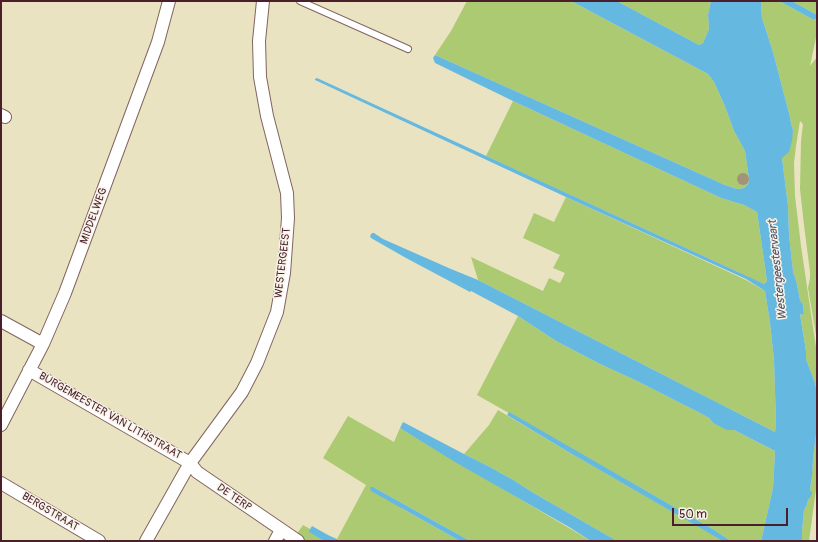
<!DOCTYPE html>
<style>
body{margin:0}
#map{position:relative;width:818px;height:542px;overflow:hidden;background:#eae3c2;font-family:Pangolin,sans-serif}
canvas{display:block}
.frame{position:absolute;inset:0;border:2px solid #4a1f2b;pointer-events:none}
.scale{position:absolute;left:672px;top:508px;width:116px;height:18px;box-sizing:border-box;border:2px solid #4a1f2b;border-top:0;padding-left:5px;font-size:12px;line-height:14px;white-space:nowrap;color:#4a1f2b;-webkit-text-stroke:3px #f7f3e8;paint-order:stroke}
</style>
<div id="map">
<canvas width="818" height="542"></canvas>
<div class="frame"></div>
<div class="scale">50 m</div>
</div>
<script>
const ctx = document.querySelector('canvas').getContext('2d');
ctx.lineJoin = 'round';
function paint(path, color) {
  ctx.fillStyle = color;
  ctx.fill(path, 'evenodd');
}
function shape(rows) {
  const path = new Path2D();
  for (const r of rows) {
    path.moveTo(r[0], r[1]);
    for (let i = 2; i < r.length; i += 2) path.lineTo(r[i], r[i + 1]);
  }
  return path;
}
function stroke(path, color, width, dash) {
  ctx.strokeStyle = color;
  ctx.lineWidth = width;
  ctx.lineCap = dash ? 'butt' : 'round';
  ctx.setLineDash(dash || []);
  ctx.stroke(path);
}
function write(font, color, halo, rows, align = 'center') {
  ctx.font = font + ' Pangolin,sans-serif';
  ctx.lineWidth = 3;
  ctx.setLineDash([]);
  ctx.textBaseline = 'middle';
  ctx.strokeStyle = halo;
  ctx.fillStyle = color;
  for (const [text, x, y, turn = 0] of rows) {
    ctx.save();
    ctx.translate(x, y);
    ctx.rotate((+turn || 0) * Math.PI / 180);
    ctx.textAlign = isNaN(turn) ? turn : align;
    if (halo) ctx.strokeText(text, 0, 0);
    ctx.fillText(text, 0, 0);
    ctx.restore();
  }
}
const green = shape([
 [467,1,571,1,708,74,714,82,724,104,734,131,745,151,749,179,748,184,744,188,737,189,725,185,435,55,451,31],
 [617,1,711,1,708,15,709,29,703,43,699,45],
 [762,1,779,1,814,20,817,18,817,33,810,66,817,57,817,341,808,288,810,278,810,272,804,225,800,189,801,141,803,124,800,121,796,146,794,163,795,196,801,246,817,354,817,393,815,383,806,359,806,351,800,314,804,315,803,305,800,300,797,284,793,271,789,235,788,206,782,158,793,130,791,124,790,117,773,52,762,18,761,4],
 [792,1,817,1,817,15],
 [513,101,721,198,744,205,757,212,767,281,764,284,752,279,729,268,486,156],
 [566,197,746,280,765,291,770,323,774,360,776,424,775,432,478,280,471,257,543,291,549,278,560,283,565,273,553,268,560,255,523,238,534,213,554,222],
 [518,316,556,341,600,364,637,381,700,413,709,418,713,423,727,429,734,430,775,451,773,488,761,541,731,541,711,528,662,500,477,395],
 [498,410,565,450,724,541,617,541,532,492,515,481,490,467,464,454,489,425],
 [348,416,394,442,400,428,591,541,470,541,373,487,403,509,460,541,341,541,337,539,366,485,323,458],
 [817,427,817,482,809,541,802,541,802,531,804,510,807,505,811,485,813,459],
 [303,525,310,529,310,532,324,541,304,541,296,535]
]);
const water = shape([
 [571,1,617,1,699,45,703,43,709,29,708,15,711,1,762,1,761,4,762,18,773,52,790,117,791,124,793,130,792,141,789,152,782,158,788,206,789,235,793,271,797,284,800,300,803,305,804,315,800,314,806,351,806,359,815,383,817,393,817,427,813,459,812,476,810,491,812,492,812,494,808,500,807,505,804,510,802,531,802,541,761,541,773,488,775,451,734,430,727,430,713,423,709,418,700,413,637,381,600,364,556,341,518,316,471,291,470,292,406,258,371,238,370,236,372,233,374,233,383,239,451,269,478,280,775,432,776,424,774,360,770,323,765,291,746,279,566,197,315,80,315,79,317,78,764,284,767,281,757,212,744,205,721,198,513,101,435,63,433,58,435,55,725,185,737,189,744,188,748,184,749,179,745,151,734,131,724,104,714,82,708,74],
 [779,1,792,1,817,15,817,18,814,20],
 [509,412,662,500,711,528,731,541,723,541,565,450,507,415],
 [403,422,464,454,490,467,515,481,532,492,617,541,591,541,569,527,455,462,400,428],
 [371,487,373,487,470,541,460,541,371,491,370,489],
 [312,526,328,535,341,541,324,541,309,532,309,531]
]);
const service = shape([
 [300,1,408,49]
]);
const minor = shape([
 [1,115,5,117],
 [1,321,43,344],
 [29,370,190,463,197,472,298,541],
 [1,425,43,344,65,293,158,42,169,1],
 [1,483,99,541],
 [146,541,190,463,242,392,257,363,277,312,284,273,288,218,287,193,267,116,260,77,259,41,263,1],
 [275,541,281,530]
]);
const trees = [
 [743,179]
];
const streetNames = [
 ["MIDDELWEG",94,216,-70],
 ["WESTERGEEST",283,263,-83],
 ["BURGEMEESTER VAN LITHSTRAAT",110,416,30],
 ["DE TERP",234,498,35],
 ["BERGSTRAAT",50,512,31]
];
const waterNames = [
 ["Westergeestervaart",778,270,-96]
];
paint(green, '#abca72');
paint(water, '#65b9e1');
stroke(service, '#826460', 8);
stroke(minor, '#826460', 14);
stroke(service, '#fff', 6);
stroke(minor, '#fff', 12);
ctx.fillStyle = '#a2937a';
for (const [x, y] of trees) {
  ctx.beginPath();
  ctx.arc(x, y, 6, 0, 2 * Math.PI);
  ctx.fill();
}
write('11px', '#4a1f2b', '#f7f3e8', streetNames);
write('italic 12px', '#53556b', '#f7f3e8', waterNames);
</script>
